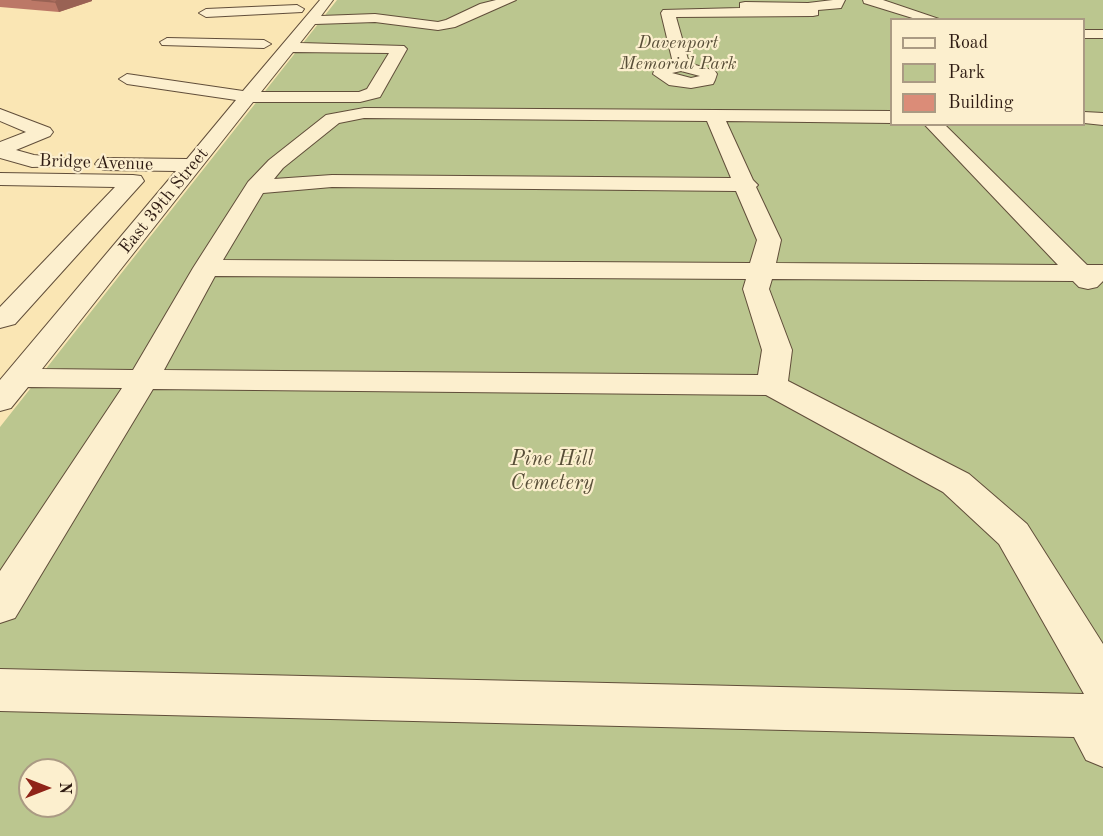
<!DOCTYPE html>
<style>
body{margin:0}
#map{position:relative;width:1103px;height:836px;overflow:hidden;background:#fae6b4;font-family:"Old Standard TT",serif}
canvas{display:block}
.legend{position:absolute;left:890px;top:18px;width:195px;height:108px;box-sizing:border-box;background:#fcefce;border:2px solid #aa9a83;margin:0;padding:8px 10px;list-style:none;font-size:18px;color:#2e1b12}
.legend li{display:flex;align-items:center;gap:12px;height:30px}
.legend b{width:30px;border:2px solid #aa9a83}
.north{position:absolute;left:18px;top:758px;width:60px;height:60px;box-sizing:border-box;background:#fcefce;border:2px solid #aa9a83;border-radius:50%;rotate:90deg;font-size:16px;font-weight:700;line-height:24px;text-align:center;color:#2e1b12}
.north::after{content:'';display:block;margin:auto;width:21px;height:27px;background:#8f2418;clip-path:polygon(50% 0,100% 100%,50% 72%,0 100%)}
</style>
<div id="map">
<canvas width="1103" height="836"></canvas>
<ul class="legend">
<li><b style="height:8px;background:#fcefce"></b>Road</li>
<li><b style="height:16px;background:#bbc68f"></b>Park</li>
<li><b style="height:16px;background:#db8c78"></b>Building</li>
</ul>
<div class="north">N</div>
</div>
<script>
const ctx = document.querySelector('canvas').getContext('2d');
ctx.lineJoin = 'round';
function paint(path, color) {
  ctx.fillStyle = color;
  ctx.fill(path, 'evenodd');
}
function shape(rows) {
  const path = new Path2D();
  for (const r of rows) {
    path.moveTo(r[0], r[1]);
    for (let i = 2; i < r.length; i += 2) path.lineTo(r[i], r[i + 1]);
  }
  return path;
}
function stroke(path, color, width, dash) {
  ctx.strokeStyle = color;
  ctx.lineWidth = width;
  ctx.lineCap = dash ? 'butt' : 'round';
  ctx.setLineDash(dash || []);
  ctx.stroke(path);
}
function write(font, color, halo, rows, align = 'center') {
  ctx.font = font + ' "Old Standard TT",serif';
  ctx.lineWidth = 4.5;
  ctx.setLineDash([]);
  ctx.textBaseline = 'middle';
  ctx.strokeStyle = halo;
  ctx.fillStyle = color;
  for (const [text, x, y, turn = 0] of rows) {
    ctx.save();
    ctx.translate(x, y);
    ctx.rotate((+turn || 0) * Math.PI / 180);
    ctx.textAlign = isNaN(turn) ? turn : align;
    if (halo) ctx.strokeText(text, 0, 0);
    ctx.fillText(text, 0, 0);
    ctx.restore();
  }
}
const green = shape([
 [337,0,1103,0,1103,836,0,836,0,427],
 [892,20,1084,20,1084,124,892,124],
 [30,770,66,770,66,806,30,806]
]);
const minor = shape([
 [320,0,333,0,321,16,375,14,438,22,446,20,480,4,496,0,516,0,455,27,438,30,375,22,315,24,300,43,404,46,407,49,380,97,360,102,253,102,42,369,133,370,193,268,248,182,269,160,326,115,364,108,892,111,892,123,726,121,753,180,758,185,756,187,781,240,776,263,1058,265,924,124,944,124,1087,265,1103,265,1103,281,1097,287,1088,289,1079,287,1073,281,772,279,769,289,792,350,788,381,969,474,1027,524,1103,644,1103,767,1086,760,1074,737,0,711,0,669,1084,694,999,544,943,492,766,395,153,389,15,618,0,623,0,571,122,388,28,387,11,408,0,411,0,380,176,171,105,170,98,168,95,164,98,160,105,158,187,159,236,100,127,84,119,79,127,74,243,91,320,0],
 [293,52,389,53,367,89,359,92,261,92,293,52],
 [364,118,707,121,731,178,332,175,274,179,283,168,339,123,364,118],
 [332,187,736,191,757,240,750,263,223,260,263,193,332,187],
 [215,276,746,279,743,289,762,350,758,375,164,370,215,276],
 [833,0,845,0,841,8,818,10,818,15,813,16,676,17,689,63,715,71,717,74,715,80,713,84,691,88,669,85,653,74,655,68,673,63,661,13,663,10,740,8,740,3,745,2,808,3,833,0],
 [681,71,700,76,691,78,672,73,681,71],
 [863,0,883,0,942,20,919,20,864,3,863,0],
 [297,5,304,9,302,12,206,17,199,13,206,9,297,5],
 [1084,30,1103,30,1103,38,1084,38,1084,30],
 [167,38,264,40,271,44,264,48,162,45,160,42,167,38],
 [0,109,50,128,53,132,50,136,16,150,34,155,64,158,67,162,64,166,32,167,0,158,0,142,26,132,0,121,0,109],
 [1084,112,1103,113,1103,125,1084,123,1084,112],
 [0,173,133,175,141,176,144,181,15,324,0,328,0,307,115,187,0,185,0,173]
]);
const wall = shape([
 [0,0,92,0,92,1,59,12,0,7]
]);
const shadedWall = shape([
 [62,0,92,0,92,1,59,12,55,2]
]);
const building = shape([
 [32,0,62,0,55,2,32,0]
]);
const farParknames = [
 ["Davenport",678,43],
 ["Memorial Park",678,64]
];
const farStreetnames = [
 ["Bridge Avenue",96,163,2],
 ["East 39th Street",164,201,-51]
];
const parkNames = [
 ["Pine Hill",552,459],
 ["Cemetery",552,483]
];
paint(green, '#bbc68f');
stroke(minor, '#614e3a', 2);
paint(minor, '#fcefce');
paint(wall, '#bc7867');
paint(shadedWall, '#996254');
paint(building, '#db8c78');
stroke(building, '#996254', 1.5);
write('italic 18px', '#584e38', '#fcefce', farParknames);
write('18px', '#2e1b12', '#fcefce', farStreetnames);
write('italic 21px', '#584e38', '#fcefce', parkNames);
</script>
